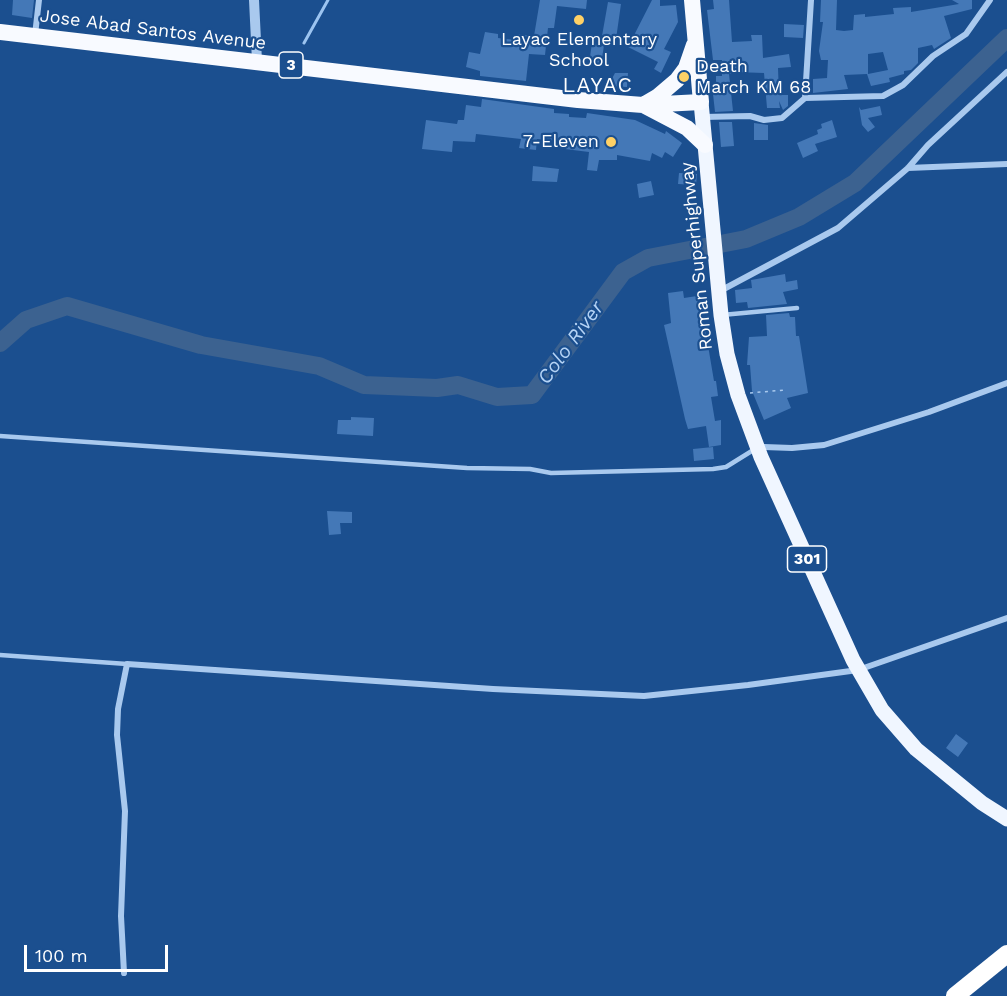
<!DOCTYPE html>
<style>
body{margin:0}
#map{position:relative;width:1007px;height:996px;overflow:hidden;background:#1b4f8f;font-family:"Work Sans",sans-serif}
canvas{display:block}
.scale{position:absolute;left:24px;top:945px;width:144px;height:27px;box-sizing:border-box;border:3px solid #fff;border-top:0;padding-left:8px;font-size:18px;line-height:21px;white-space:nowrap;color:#fff;-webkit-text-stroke:4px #1b4f8f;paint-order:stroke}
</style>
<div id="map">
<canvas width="1007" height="996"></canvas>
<div class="scale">100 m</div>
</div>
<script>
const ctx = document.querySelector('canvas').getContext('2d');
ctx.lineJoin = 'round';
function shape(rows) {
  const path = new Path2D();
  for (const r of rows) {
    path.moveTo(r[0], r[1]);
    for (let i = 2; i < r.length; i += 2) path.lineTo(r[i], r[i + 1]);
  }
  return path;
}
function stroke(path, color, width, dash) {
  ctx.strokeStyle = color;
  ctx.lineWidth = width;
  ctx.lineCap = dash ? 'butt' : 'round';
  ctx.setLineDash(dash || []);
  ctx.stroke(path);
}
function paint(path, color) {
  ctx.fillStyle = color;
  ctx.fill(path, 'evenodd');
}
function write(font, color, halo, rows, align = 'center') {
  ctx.font = font + ' "Work Sans",sans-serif';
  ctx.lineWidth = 4.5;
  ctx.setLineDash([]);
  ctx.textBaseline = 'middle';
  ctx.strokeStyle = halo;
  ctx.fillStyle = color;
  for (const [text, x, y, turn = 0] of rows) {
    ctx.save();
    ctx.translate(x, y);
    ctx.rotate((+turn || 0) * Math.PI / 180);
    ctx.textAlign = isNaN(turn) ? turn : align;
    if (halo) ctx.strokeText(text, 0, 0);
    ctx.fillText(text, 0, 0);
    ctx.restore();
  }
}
const stream = shape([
 [304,43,328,0]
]);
const river = shape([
 [0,343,26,320,67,306,201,345,319,366,364,385,437,388,458,385,497,397,532,395,623,272,648,258,746,239,799,217,855,183,1007,38]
]);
const building = shape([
 [13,0,34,0,32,18,12,15],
 [540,0,587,0,586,9,557,6,554,28,548,28,545,55,529,54,526,81,480,76,480,71,466,67,469,52,480,54,485,32,498,34,498,38,515,40,516,34,534,36],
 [652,0,660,0,660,6,676,5,678,22,664,49,671,52,661,73,654,69,658,62,628,47],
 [713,0,729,0,732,42,752,41,751,35,762,35,763,58,789,54,791,67,778,68,779,95,788,95,788,106,783,110,779,101,780,108,767,108,764,73,735,72,729,74,733,111,715,112,713,94,716,94,716,76,722,76,722,60,713,60,707,10,714,9],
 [821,0,837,0,836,30,844,31,853,30,854,15,865,14,865,17,894,14,893,8,911,7,911,12,959,4,952,0,972,0,972,9,944,16,951,38,934,49,932,45,918,48,918,63,911,70,904,71,904,74,889,78,890,82,871,86,867,74,844,75,848,89,813,93,813,79,827,78,828,60,821,60,819,51,823,22,820,22],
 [883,52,888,70,868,74,868,54],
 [608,2,621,4,616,39,602,36],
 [784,24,804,25,803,38,784,37],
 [592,43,604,45,601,66,589,64],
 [615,73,628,73,627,87,608,86],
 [482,99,554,109,554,113,569,114,569,117,586,118,587,113,635,120,665,134,666,131,682,143,673,157,665,152,662,158,652,153,650,161,617,155,617,160,599,160,597,171,587,170,589,152,565,149,566,143,537,139,536,150,519,148,521,139,476,134,475,142,453,141,452,152,422,149,426,120,457,124,458,120,464,120,466,105,481,107],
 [880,106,882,115,868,118,875,127,868,132,862,125,859,107,861,110],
 [832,120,837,137,815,144,818,151,803,158,797,143,818,134,817,130,822,128,821,124],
 [719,122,732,122,734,146,721,147],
 [754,123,768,125,768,140,754,140],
 [533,166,559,169,557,182,532,181],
 [679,173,697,174,696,185,678,184],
 [651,181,654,195,639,198,637,184],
 [785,274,786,282,797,280,798,289,783,292,787,304,748,308,747,302,736,303,735,290,752,288,751,280],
 [683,291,684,298,697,296,702,310,714,381,716,381,718,396,711,397,715,421,721,420,721,445,709,447,706,426,688,429,685,419,664,325,671,323,668,293],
 [789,313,790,317,795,317,796,336,799,336,808,393,787,398,791,408,764,420,752,391,750,365,747,365,749,337,767,336,766,315],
 [351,417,374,418,373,436,337,434,338,420,351,420],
 [713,447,714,459,694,461,693,449],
 [327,511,352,512,352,523,340,523,341,534,329,535],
 [956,734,968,743,958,757,946,748]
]);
const path = shape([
 [750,393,785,390]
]);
const service = shape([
 [722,315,797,308],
 [0,436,467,468,530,469,551,473,713,469,726,467,755,449],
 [0,655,127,664]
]);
const minor = shape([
 [35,35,39,0],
 [805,98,811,0],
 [703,117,750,116,764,120,782,118,805,98,883,96,903,85,933,56,966,34,990,0],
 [908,168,1007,164],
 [720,291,838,228,908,168,928,145,1007,72],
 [764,447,792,448,824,445,929,412,1007,383],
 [124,973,121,916,125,811,117,735,118,709,127,664,493,689,644,696,748,685,858,670,1007,618]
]);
const tertiary = shape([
 [254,0,257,61]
]);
const primary = shape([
 [701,102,721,315,727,354,738,395,761,457,853,660,882,710,916,749,982,803,1007,819]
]);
const trunk = shape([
 [0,32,578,100,643,105,701,102,692,0],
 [645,104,657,97,677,80,686,68,694,45],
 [645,106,687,128,705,145]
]);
const motorway = shape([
 [955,996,1007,954]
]);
const markers = [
 [579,20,6,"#ffd166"],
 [684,77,6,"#ffd166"],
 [611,142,6,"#ffd166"]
];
const shields = [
 [291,65,24],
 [807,559,39]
];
const shieldNames = [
 ["3",291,65],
 ["301",807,559]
];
const streetNames = [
 ["Jose Abad Santos Avenue",153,30,7],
 ["Roman Superhighway",697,256,-96]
];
const poiNames = [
 ["Layac Elementary",579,40],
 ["School",579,61],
 ["Death",696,67,"left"],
 ["March KM 68",696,88,"left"],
 ["7-Eleven",599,142,"right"]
];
const waterNames = [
 ["Colo River",571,343,-54]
];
const quarterNames = [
 ["LAYAC",598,86]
];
stroke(stream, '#9cc4f0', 3);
stroke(river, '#3c6290', 18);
paint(building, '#4478b7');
stroke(path, '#a9c9ee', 1.5, [3, 4.5]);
stroke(service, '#a9c9ee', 4.5);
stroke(minor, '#a9c9ee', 6);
stroke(tertiary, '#a9c9ee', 10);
stroke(primary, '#f0f6ff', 15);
stroke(trunk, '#f8faff', 16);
stroke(motorway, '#fff', 18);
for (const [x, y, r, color] of markers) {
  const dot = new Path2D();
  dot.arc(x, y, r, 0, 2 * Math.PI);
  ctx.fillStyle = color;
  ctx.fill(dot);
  stroke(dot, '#1b4f8f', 2);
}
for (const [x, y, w] of shields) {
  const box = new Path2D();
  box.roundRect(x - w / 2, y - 13, w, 26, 4.5);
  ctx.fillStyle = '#1b4f8f';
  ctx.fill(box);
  stroke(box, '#fff', 1.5);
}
write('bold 16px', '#fff', null, shieldNames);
write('18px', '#fff', '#1b4f8f', streetNames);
write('18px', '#fff', '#1b4f8f', poiNames);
write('italic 20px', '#b5d3f5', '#1b4f8f', waterNames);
ctx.letterSpacing = '1.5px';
write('21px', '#fff', '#1b4f8f', quarterNames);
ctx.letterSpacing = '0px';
</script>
